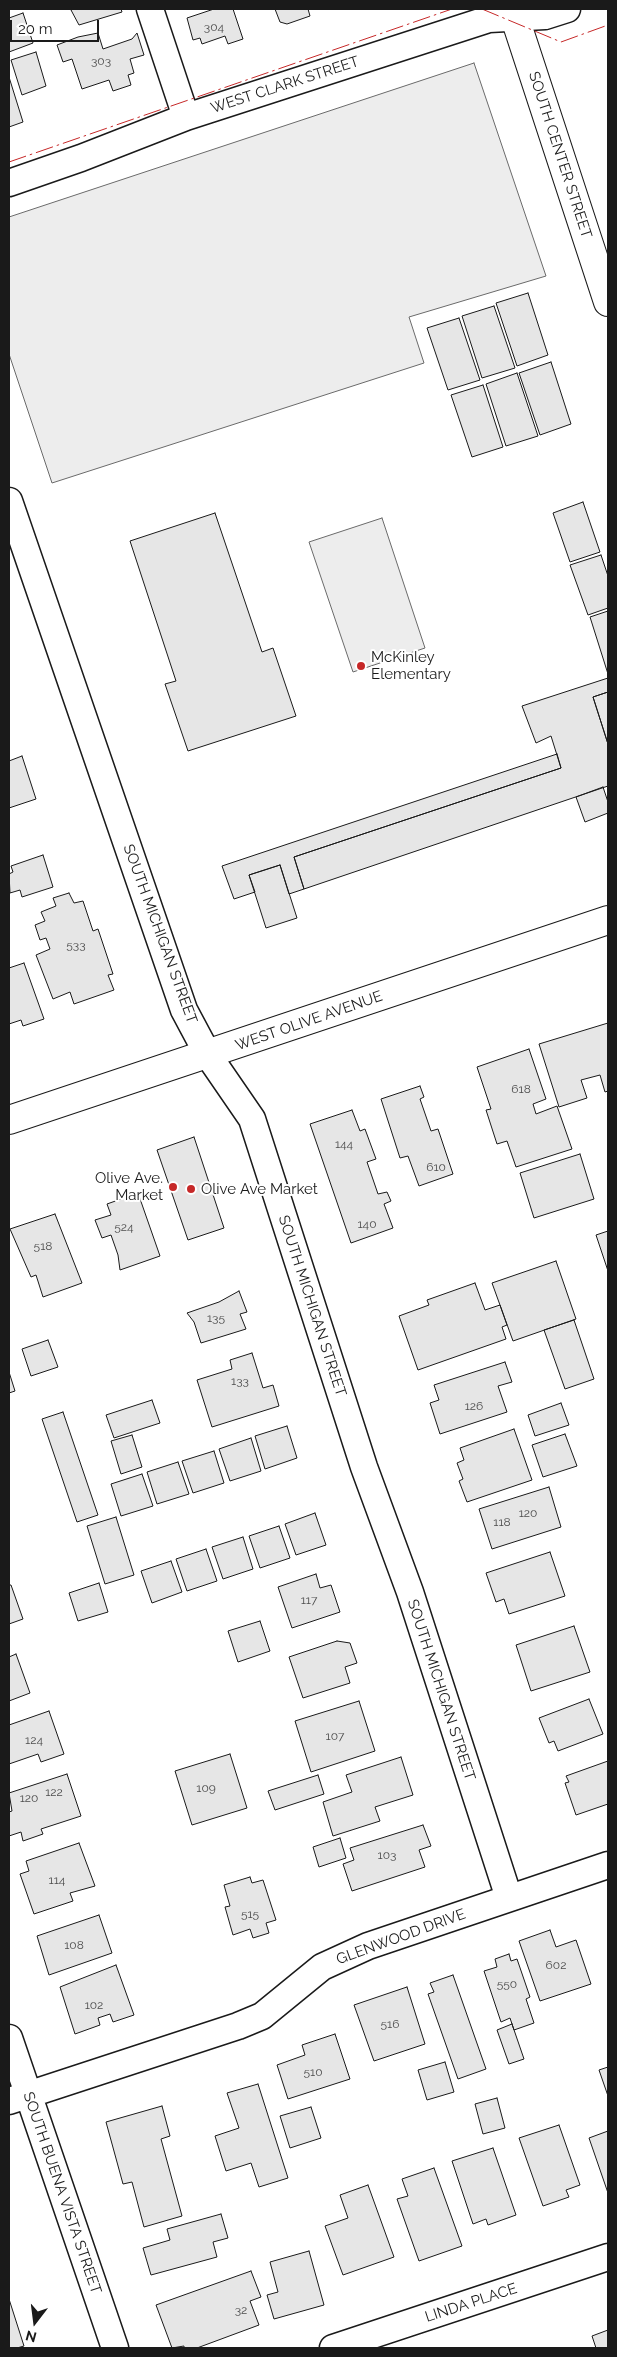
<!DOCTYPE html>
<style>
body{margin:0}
#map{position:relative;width:617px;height:2357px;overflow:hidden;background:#fff;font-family:Raleway,sans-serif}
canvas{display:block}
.frame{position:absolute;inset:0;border:10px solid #1a1a1a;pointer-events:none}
.north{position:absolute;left:10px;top:2297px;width:50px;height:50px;-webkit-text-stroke:4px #fff;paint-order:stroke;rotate:195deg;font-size:14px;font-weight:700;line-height:20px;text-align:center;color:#1a1a1a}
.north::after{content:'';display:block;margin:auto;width:18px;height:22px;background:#1a1a1a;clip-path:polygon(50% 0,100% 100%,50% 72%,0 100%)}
.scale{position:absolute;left:10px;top:20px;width:89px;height:22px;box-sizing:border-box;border:2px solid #1a1a1a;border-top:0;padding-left:6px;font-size:15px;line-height:18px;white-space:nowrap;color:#1a1a1a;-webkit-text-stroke:4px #fff;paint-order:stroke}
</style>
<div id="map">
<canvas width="617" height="2357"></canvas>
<div class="frame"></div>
<div class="north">N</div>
<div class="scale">20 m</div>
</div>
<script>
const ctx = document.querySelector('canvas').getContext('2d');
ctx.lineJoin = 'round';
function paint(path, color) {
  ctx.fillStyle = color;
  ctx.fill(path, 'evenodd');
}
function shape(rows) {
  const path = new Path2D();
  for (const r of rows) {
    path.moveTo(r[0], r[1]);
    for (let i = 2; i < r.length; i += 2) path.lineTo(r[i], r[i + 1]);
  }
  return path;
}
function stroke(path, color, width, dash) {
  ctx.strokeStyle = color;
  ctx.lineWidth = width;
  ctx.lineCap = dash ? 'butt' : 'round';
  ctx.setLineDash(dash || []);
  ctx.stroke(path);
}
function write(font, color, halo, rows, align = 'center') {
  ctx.font = font + ' Raleway,sans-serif';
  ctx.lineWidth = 4;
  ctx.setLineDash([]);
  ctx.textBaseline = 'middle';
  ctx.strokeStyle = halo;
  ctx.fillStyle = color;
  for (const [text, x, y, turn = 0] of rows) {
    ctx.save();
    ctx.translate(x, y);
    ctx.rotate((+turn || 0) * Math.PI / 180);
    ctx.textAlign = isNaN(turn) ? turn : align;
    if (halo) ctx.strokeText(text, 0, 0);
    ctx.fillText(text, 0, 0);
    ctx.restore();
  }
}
const built = shape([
 [474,63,546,276,409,317,424,363,52,483,9,354,9,217,474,63],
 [382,518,425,648,353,672,309,542,382,518]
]);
const building = shape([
 [74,9,121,9,122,12,79,25,71,10,74,9],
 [214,9,233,9,243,39,228,44,225,36,202,44,200,38,193,40,187,18,214,9],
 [275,9,308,9,310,16,287,24,280,22,275,9],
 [23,13,33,43,9,52,9,18,23,13],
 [98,33,103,49,132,39,137,33,144,55,130,59,134,73,128,75,131,85,113,91,109,80,82,89,72,59,63,62,57,45,78,37,98,33],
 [36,52,46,86,22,95,11,60,36,52],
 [9,77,23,122,9,127,9,77],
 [528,293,548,355,517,366,496,303,528,293],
 [494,306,515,368,482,378,462,316,494,306],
 [459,318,480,380,448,390,427,328,459,318],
 [551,362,571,424,540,435,519,373,551,362],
 [517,373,538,436,506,446,486,384,517,373],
 [483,385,503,447,472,457,451,395,483,385],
 [583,502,600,552,570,562,553,513,583,502],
 [215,513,262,652,273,648,296,716,188,751,165,684,176,681,130,541,215,513],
 [601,555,608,576,608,608,588,615,570,565,601,555],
 [608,611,608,674,590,617,608,611],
 [608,678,608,692,593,697,608,744,608,786,304,889,294,857,561,768,551,736,536,743,522,706,608,678],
 [608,692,608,744,593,697,608,692],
 [557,754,561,768,294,857,304,889,289,894,280,865,249,875,255,892,234,899,222,866,557,754],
 [22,756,36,799,9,808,9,761,22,756],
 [603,787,608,802,608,813,585,822,576,797,603,787],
 [43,855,53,887,22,897,20,890,10,893,9,874,13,872,11,866,43,855],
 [280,865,297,918,266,928,249,875,280,865],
 [69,893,74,903,83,901,93,931,98,929,113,974,108,975,114,990,74,1004,70,992,53,999,36,955,50,949,46,938,40,940,35,925,45,921,41,912,56,906,53,898,69,893],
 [24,963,44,1019,23,1026,21,1020,9,1024,9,968,24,963],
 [608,1023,608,1091,605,1092,600,1075,581,1080,587,1098,559,1107,539,1044,608,1023],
 [529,1049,546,1099,533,1104,536,1114,557,1106,572,1149,516,1167,507,1141,497,1144,486,1110,491,1109,477,1067,529,1049],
 [420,1086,424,1097,420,1099,431,1131,438,1129,453,1174,419,1186,408,1156,400,1158,381,1099,420,1086],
 [352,1110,360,1131,365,1129,376,1159,367,1162,378,1194,387,1192,391,1201,384,1204,393,1228,351,1243,310,1124,352,1110],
 [194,1137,224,1228,188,1240,157,1150,194,1137],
 [580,1154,594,1199,534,1218,520,1173,580,1154],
 [138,1193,160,1256,120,1270,118,1255,111,1235,102,1238,95,1220,111,1215,107,1204,138,1193],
 [55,1214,82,1283,43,1297,36,1275,31,1277,10,1229,55,1214],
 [608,1231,608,1271,596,1235,608,1231],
 [556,1261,576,1319,513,1341,492,1283,556,1261],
 [475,1283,485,1310,500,1305,507,1325,502,1327,506,1339,418,1370,399,1316,429,1305,427,1300,475,1283],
 [239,1291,247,1312,240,1314,246,1329,201,1343,194,1322,187,1313,219,1302,239,1291],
 [574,1320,594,1379,565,1389,544,1330,574,1320],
 [48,1340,58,1367,31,1376,22,1349,48,1340],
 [252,1353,263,1388,273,1385,279,1406,212,1427,197,1380,232,1369,230,1360,252,1353],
 [505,1362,512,1382,498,1386,507,1412,440,1434,430,1403,439,1400,434,1385,505,1362],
 [9,1372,15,1391,9,1393,9,1372],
 [152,1400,160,1423,114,1438,106,1415,152,1400],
 [561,1403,569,1425,535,1436,528,1415,561,1403],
 [63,1412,98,1515,77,1522,42,1419,63,1412],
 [287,1426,297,1458,265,1469,255,1436,287,1426],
 [514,1429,532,1480,467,1502,459,1481,463,1479,457,1463,464,1460,460,1448,514,1429],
 [565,1434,577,1466,543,1477,532,1445,565,1434],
 [132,1435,142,1467,121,1474,111,1441,132,1435],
 [251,1438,261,1471,230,1481,219,1449,251,1438],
 [214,1451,224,1483,193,1493,182,1461,214,1451],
 [178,1462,189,1494,157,1504,147,1472,178,1462],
 [142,1474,153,1506,121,1516,111,1484,142,1474],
 [549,1487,561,1527,492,1549,479,1509,549,1487],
 [315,1513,326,1545,296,1555,285,1524,315,1513],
 [116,1517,134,1575,105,1584,87,1526,116,1517],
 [279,1526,290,1558,260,1568,249,1536,279,1526],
 [243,1537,253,1569,223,1579,212,1547,243,1537],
 [206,1549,217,1581,187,1591,176,1559,206,1549],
 [550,1552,565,1596,509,1614,504,1599,496,1602,486,1573,550,1552],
 [171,1561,182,1592,152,1603,141,1571,171,1561],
 [316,1574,320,1588,331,1585,340,1612,292,1628,278,1587,316,1574],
 [99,1583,108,1612,78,1621,69,1593,99,1583],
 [9,1585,11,1585,23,1619,9,1624,9,1585],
 [260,1621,270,1651,238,1662,228,1631,260,1621],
 [574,1626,590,1672,531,1691,516,1645,574,1626],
 [337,1641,350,1643,357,1663,345,1667,350,1683,303,1698,289,1657,337,1641],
 [16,1654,30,1693,9,1701,9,1657,16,1654],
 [589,1699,603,1734,558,1751,554,1741,549,1743,539,1718,589,1699],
 [359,1701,375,1751,311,1772,295,1721,359,1701],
 [49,1711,64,1754,41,1762,38,1754,9,1764,9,1725,49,1711],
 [230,1754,247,1808,192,1825,175,1771,230,1754],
 [401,1757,413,1795,375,1807,380,1821,333,1836,323,1802,352,1792,346,1775,401,1757],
 [608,1761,608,1804,576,1815,565,1783,569,1782,566,1776,608,1761],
 [67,1774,81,1816,41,1829,43,1834,23,1841,21,1832,9,1836,9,1812,12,1811,9,1793,67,1774],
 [318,1775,324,1794,275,1810,268,1791,318,1775],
 [423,1825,431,1846,419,1850,425,1867,352,1891,343,1864,354,1860,350,1848,423,1825],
 [340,1838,346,1858,319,1867,313,1847,340,1838],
 [79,1843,95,1886,70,1893,73,1901,34,1914,20,1874,29,1871,26,1861,79,1843],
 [250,1877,252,1883,263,1880,276,1920,266,1923,269,1933,253,1938,250,1929,233,1935,225,1907,230,1906,224,1885,250,1877],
 [99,1915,112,1953,49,1975,37,1936,99,1915],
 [550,1930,556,1947,576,1940,591,1984,540,2001,519,1941,550,1930],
 [509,1954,511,1961,517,1959,530,1997,526,1999,534,2023,514,2030,510,2018,501,2022,484,1971,497,1967,495,1959,509,1954],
 [116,1965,134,2015,113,2022,110,2014,98,2018,100,2025,75,2034,60,1987,116,1965],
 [453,1975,486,2069,458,2079,428,1994,434,1992,430,1983,453,1975],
 [407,1987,425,2044,374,2061,354,2005,407,1987],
 [512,2024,524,2059,509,2064,497,2030,512,2024],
 [335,2034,350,2079,288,2099,277,2065,305,2055,302,2045,335,2034],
 [445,2062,454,2092,427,2100,418,2070,445,2062],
 [608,2067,608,2096,599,2070,608,2067],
 [258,2084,288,2178,259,2187,251,2163,226,2171,215,2136,239,2128,227,2093,258,2084],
 [497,2098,505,2128,483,2134,475,2104,497,2098],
 [162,2106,170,2136,161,2139,182,2216,144,2227,132,2182,123,2184,106,2122,162,2106],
 [311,2107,321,2138,290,2148,280,2116,311,2107],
 [559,2125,580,2185,566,2190,569,2197,543,2206,519,2138,559,2125],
 [608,2131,608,2193,589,2138,608,2131],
 [493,2148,516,2215,488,2225,486,2219,473,2224,452,2161,493,2148],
 [434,2168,462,2246,419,2261,397,2199,408,2196,402,2179,434,2168],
 [368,2185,394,2257,343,2275,325,2226,348,2218,340,2195,368,2185],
 [221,2214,228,2238,213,2242,217,2257,151,2275,143,2248,170,2240,167,2229,221,2214],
 [309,2251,324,2305,274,2319,267,2295,278,2292,270,2262,309,2251],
 [251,2271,261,2297,250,2301,259,2325,197,2348,184,2348,184,2346,172,2348,156,2305,251,2271],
 [9,2299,24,2346,17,2348,9,2348,9,2299],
 [608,2330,608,2348,596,2348,592,2336,608,2330]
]);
const minor = shape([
 [150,9,186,117],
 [9,183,81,158,186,117,489,19,545,16,567,9],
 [9,501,184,1010,208,1055,252,1119,364,1467,410,1592,509,1898],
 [9,2038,115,2348],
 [9,2101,238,2026,262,2016,322,1967,368,1946,608,1865],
 [333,2348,608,2257]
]);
const tertiary = shape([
 [512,9,608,302],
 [9,1120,608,920]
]);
const power = shape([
 [482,9,561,42,608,25],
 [9,162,452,9]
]);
const markers = [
 [361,666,5,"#c62828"],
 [173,1187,5,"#c62828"],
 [191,1189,5,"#c62828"]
];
const numberNames = [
 ["304",214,27],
 ["303",101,61],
 ["533",76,945],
 ["618",521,1089],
 ["144",344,1144],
 ["610",436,1167],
 ["140",367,1224],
 ["524",124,1227],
 ["518",43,1246],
 ["135",216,1318],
 ["133",240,1381],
 ["126",474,1406],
 ["120",528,1513],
 ["118",502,1522],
 ["117",309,1600],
 ["107",335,1736],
 ["124",34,1740],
 ["109",206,1788],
 ["122",54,1792],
 ["120",29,1798],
 ["103",387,1855],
 ["114",57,1880],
 ["515",250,1914],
 ["108",74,1945],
 ["602",556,1965],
 ["550",507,1984],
 ["102",94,2005],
 ["516",390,2024],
 ["510",313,2072],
 ["32",241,2310]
];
const streetNames = [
 ["WEST CLARK STREET",285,85,-18],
 ["SOUTH CENTER STREET",560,155,72],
 ["SOUTH MICHIGAN STREET",160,934,70],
 ["WEST OLIVE AVENUE",309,1021,-19],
 ["SOUTH MICHIGAN STREET",312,1306,72],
 ["SOUTH MICHIGAN STREET",441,1690,72],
 ["GLENWOOD DRIVE",401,1937,-20],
 ["SOUTH BUENA VISTA STREET",62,2193,71],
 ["LINDA PLACE",471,2303,-18]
];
const poiNames = [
 ["McKinley",371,657],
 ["Elementary",371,674],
 ["Olive Ave.",163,1178,"right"],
 ["Market",163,1195,"right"],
 ["Olive Ave Market",201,1189]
];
paint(built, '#ededed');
stroke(built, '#6a6a6a', 1);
paint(building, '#e6e6e6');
stroke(building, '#1a1a1a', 1);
stroke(minor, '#1a1a1a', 29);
stroke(tertiary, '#1a1a1a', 30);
stroke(minor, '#fff', 26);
stroke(tertiary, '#fff', 28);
stroke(power, '#c62828', 1, [18, 4, 2.5, 4]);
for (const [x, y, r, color] of markers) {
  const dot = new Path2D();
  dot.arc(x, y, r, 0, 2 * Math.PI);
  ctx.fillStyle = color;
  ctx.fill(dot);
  stroke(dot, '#fff', 2);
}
write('12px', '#4d4d4d', null, numberNames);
write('15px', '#1a1a1a', '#fff', streetNames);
write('15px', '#1a1a1a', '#fff', poiNames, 'left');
</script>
